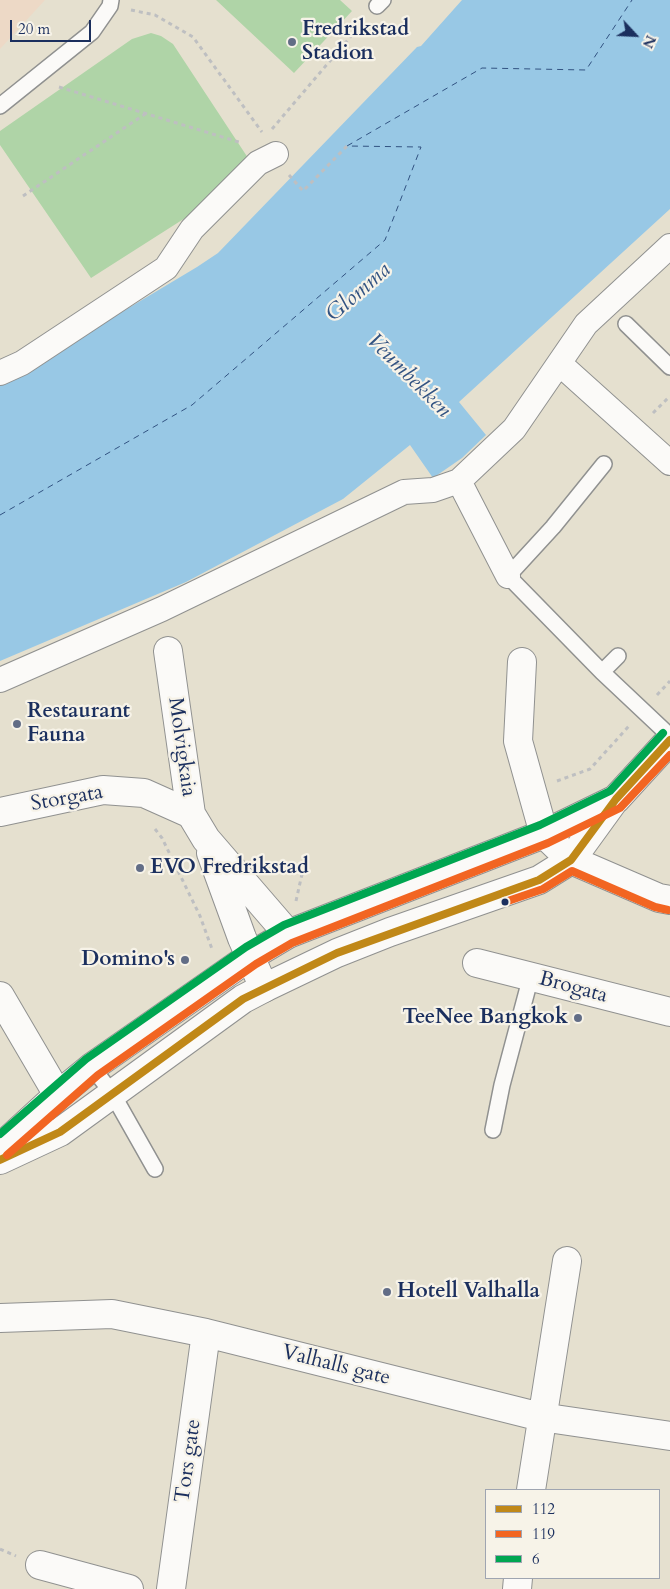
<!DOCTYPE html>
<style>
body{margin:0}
#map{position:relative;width:670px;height:1589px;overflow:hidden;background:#e5e0cf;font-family:Cardo,serif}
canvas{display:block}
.legend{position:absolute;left:485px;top:1489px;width:175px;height:90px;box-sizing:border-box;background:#f7f3e8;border:1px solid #9fa5b1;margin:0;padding:6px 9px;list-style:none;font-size:15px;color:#1b2f5e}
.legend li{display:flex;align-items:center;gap:10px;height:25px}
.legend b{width:25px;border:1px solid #9fa5b1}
.north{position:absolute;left:610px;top:10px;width:50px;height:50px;-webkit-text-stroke:4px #f7f3e8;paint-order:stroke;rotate:115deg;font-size:14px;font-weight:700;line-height:20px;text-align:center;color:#1b2f5e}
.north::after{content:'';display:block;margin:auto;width:18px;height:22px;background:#1b2f5e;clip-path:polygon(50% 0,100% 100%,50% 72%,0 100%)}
.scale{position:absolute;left:10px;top:20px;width:81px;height:22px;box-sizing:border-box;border:2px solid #1b2f5e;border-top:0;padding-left:6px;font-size:15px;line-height:18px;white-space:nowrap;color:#1b2f5e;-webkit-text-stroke:4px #f7f3e8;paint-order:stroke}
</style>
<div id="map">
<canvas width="670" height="1589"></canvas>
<ul class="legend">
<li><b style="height:6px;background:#c08818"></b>112</li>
<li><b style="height:6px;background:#f26522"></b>119</li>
<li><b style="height:6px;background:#00a651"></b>6</li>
</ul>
<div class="north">N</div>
<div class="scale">20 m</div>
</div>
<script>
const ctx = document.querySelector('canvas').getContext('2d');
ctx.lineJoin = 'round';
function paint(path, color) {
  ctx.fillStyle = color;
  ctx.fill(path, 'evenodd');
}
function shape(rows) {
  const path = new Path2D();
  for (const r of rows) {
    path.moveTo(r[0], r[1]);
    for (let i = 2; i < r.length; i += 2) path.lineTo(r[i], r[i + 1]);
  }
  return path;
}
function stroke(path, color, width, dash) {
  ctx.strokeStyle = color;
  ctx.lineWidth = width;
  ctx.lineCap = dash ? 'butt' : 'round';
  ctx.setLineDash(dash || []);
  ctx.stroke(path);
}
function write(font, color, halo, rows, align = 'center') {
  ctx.font = font + ' Cardo,serif';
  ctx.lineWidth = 4.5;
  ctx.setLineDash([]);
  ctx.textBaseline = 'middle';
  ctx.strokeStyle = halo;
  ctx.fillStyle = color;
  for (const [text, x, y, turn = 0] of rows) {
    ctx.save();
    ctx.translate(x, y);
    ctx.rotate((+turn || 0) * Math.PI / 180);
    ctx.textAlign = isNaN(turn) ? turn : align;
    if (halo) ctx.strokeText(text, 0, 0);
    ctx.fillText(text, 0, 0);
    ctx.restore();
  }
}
const built = shape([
 [0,0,45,0,0,49]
]);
const green = shape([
 [216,0,340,0,352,11,294,73],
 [151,33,161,36,173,44,250,161,204,206,91,278,0,145,0,131,132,39]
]);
const water = shape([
 [462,0,670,0,670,209,459,402,486,435,462,458,433,478,410,445,343,499,186,582,0,661,0,385,197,267,218,253,417,47,421,46]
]);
const ferry = shape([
 [0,515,192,405,385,240,421,147,347,146,482,68,586,70,632,0]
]);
const path = shape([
 [131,10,155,15,193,37,262,132],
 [59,87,242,143],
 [272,129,364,21],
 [289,175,303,191,347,146],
 [23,196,145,114],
 [653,413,670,396],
 [657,695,670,681],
 [557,781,590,769,629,726],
 [155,829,162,838,200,916,212,949],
 [296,901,304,865],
 [0,1549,16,1556]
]);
const service = shape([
 [377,6,383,0],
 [0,106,92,32,110,6,111,0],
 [626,324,670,367],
 [604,464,553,527,508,576,602,672,670,736],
 [602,672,618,656],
 [92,1067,112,1093,155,1169],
 [493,1130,502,1085,531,976]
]);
const pedestrian = shape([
 [560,364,670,463],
 [0,373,22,363,166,268,192,229,258,163,276,154],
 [459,481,508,576],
 [0,680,162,609,404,492,433,490,459,481,514,429,586,324,670,246]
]);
const minor = shape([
 [168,651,191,814,206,839,288,934],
 [522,662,518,741,544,834,571,860,659,898,670,900],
 [0,812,103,790,144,793,191,814],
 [211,853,242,938,264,988],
 [477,963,670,1012],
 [0,996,58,1095],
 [0,1318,112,1314,206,1333,541,1417,670,1436],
 [531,1490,567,1261],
 [40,1565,129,1589],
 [171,1589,206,1333],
 [517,1589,518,1578]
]);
const tertiary = shape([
 [0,1148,58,1095,92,1067,251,956,288,934,544,834,616,799,670,740],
 [0,1160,60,1132,243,999,264,988,337,953,390,932,539,880,571,860,613,802]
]);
const bus1 = shape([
 [0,1160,60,1132,243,999,337,953,539,880,571,860,616,799,670,740]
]);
const bus2 = shape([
 [505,902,543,889,572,871,655,907,668,910],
 [7,1155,98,1075,256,964,292,943,548,843,620,808,670,755]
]);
const bus3 = shape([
 [0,1134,86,1059,246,947,284,925,540,825,610,791,663,733]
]);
const markers = [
 [292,42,5,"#626d86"],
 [17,724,5,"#626d86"],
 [140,868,5,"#626d86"],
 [505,902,4.5,"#1b2f5e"],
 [185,960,5,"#626d86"],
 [578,1018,5,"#626d86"],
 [387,1292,5,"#626d86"]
];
const poiNames = [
 ["Fredrikstad",302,30],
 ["Stadion",302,54],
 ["Restaurant",27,712],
 ["Fauna",27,736],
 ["EVO Fredrikstad",150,868],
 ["Domino's",175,960,"right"],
 ["TeeNee Bangkok",568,1018,"right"],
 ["Hotell Valhalla",397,1292]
];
const streetNames = [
 ["Molvigkaia",181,747,82],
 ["Storgata",67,799,-10],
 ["Brogata",573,988,15],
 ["Valhalls gate",336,1366,14],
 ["Tors gate",189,1461,-82]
];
const waterNames = [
 ["Glomma",359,293,-41],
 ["Veumbekken",408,376,45]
];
paint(built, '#edd9c6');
paint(green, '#afd4a7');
paint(water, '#98c8e5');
stroke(ferry, '#325382', 1, [6, 5]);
stroke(service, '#909190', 18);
stroke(pedestrian, '#909190', 26);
stroke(minor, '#909190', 30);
stroke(tertiary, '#909190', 30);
stroke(path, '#bebfc1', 3, [4, 4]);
stroke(service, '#fbfaf8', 15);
stroke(pedestrian, '#fbfaf8', 24);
stroke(minor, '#fbfaf8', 28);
stroke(tertiary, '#fbfaf8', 28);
stroke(bus1, '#c08818', 8);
stroke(bus2, '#f26522', 8);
stroke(bus3, '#00a651', 8);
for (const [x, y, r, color] of markers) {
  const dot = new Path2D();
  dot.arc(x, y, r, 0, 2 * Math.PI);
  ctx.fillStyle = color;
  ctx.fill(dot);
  stroke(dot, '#f7f3e8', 2);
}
write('bold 21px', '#1b2f5e', '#f7f3e8', poiNames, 'left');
write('21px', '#1b2f5e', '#f7f3e8', streetNames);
write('italic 22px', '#325382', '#f7f3e8', waterNames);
</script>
